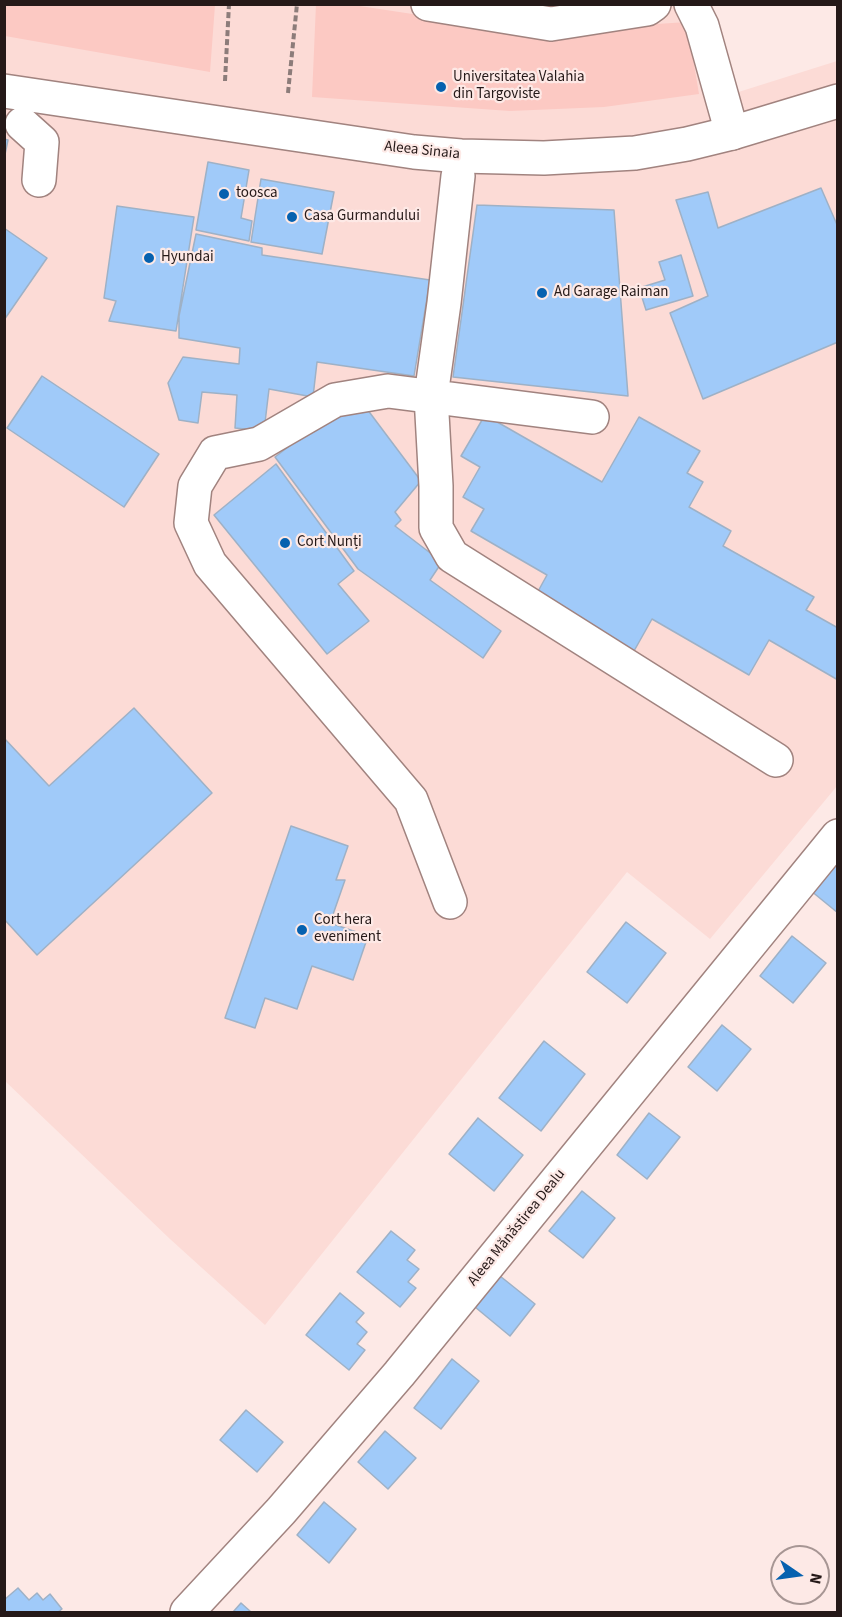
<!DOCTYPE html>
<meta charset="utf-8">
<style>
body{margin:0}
#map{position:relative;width:842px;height:1617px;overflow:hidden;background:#fde9e6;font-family:"Source Sans 3",sans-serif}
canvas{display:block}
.frame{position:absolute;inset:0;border:6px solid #251918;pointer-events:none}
.north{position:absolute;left:770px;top:1545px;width:60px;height:60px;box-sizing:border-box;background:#fde9e6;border:2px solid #a79694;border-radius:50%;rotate:103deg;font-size:16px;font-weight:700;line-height:24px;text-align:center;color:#251918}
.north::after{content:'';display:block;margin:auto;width:21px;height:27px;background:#0661af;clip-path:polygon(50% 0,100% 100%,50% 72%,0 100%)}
</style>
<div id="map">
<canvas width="842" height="1617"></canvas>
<div class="frame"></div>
<div class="north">N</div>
</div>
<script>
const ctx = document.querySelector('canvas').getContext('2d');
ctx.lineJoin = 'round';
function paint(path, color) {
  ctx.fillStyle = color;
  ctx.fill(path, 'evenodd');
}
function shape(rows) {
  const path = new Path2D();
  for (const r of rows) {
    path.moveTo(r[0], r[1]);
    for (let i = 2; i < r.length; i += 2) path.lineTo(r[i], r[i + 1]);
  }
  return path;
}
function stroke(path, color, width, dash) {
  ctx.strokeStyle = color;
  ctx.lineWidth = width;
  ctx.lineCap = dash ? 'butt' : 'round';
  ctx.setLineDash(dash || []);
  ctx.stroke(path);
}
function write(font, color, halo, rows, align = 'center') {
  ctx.font = font + ' "Source Sans 3",sans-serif';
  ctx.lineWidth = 4.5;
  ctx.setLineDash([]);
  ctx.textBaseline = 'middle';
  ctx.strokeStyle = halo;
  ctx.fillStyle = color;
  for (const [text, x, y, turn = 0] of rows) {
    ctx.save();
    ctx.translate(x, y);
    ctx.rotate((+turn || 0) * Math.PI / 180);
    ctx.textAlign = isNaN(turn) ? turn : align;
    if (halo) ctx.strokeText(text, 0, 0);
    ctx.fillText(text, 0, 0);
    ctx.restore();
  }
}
const built = shape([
 [4,5,705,5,729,95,837,61,837,786,710,939,627,872,265,1325,170,1239,5,1081]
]);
const green = shape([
 [316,4,353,5,452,20,567,30,687,22,699,94,604,107,510,111,312,97],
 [4,5,215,5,210,72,5,36]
]);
const building = shape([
 [4,139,8,140,4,159,4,139],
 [208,162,249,170,241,218,252,221,249,241,196,230,208,162],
 [261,179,334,192,322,254,251,242,261,179],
 [821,188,838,227,838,342,703,399,670,313,708,296,676,200,708,192,718,228,821,188],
 [477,205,614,210,628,396,453,377,477,205],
 [117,206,194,217,176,331,109,321,116,301,104,298,117,206],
 [4,228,47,258,4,320,4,228],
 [196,234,262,248,262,255,430,280,414,376,317,362,313,397,269,389,264,431,235,428,237,395,202,392,198,423,179,420,168,383,183,357,239,364,240,348,179,338,179,316,196,234],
 [681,255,693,296,646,310,639,288,665,280,659,262,681,255],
 [42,376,159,454,124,507,7,428,42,376],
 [367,409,421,481,395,512,401,520,395,526,442,562,430,580,501,631,483,658,358,569,275,457,326,418,367,409],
 [485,415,602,482,639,417,700,451,687,473,703,482,689,507,731,531,723,546,814,597,806,610,838,628,838,680,769,640,749,675,652,619,634,651,536,595,547,575,471,531,484,509,463,497,480,467,461,456,485,415],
 [276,464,354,571,338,584,369,621,327,654,214,515,276,464],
 [134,708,212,793,37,955,4,919,4,738,49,786,134,708],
 [291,826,348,846,336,880,345,880,330,923,368,936,353,980,312,966,297,1009,265,998,255,1028,225,1018,291,826],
 [838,847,838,913,805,886,838,847],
 [626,922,666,953,627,1003,587,972,626,922],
 [792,936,826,963,793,1003,760,976,792,936],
 [722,1025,751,1049,717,1091,688,1067,722,1025],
 [544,1041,585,1074,541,1131,499,1098,544,1041],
 [649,1113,680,1137,647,1179,617,1155,649,1113],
 [478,1118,523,1155,494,1191,449,1154,478,1118],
 [582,1191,615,1218,583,1258,549,1231,582,1191],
 [391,1231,415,1250,407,1260,419,1269,408,1282,416,1288,400,1307,357,1272,391,1231],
 [500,1276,535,1304,510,1336,475,1307,500,1276],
 [340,1293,364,1313,356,1322,367,1332,357,1344,365,1350,349,1370,306,1335,340,1293],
 [452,1359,479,1381,441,1429,414,1408,452,1359],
 [246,1410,283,1442,257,1472,220,1440,246,1410],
 [385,1431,416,1458,388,1489,358,1462,385,1431],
 [324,1502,356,1529,329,1563,297,1535,324,1502],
 [18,1588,29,1600,37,1593,43,1600,50,1594,62,1609,58,1612,4,1612,4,1600,18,1588],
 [241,1603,251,1612,233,1612,241,1603]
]);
const path = shape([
 [225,81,229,4],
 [288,93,297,4]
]);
const minor = shape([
 [428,4,551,24,647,9,654,4],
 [691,4,702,26,732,133],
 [22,124,42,142,39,180],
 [458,176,444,303,431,396,436,486,436,528,452,556,776,760],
 [450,902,411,800,210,564,191,523,195,486,215,453,259,444,335,400,388,391,592,417],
 [187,1612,281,1511,399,1374,838,836]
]);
const major = shape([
 [4,91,414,152,461,156,544,158,635,153,687,144,732,133,838,101]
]);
const markers = [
 [441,87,6,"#0661af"],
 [224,194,6,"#0661af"],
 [292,217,6,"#0661af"],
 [149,258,6,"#0661af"],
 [542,293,6,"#0661af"],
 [285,543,6,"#0661af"],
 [302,930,6,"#0661af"]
];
const poiNames = [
 ["Universitatea Valahia",453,78],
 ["din Targoviste",453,95],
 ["toosca",236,194],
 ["Casa Gurmandului",304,217],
 ["Hyundai",161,258],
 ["Ad Garage Raiman",554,293],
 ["Cort Nunți",297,543],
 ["Cort hera",314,921],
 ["eveniment",314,938]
];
const streetNames = [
 ["Aleea Sinaia",422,151,6],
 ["Aleea Mănăstirea Dealu",517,1228,-51]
];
paint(built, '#fcdbd6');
paint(green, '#fcc9c3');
paint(building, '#a0caf9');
stroke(building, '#9eb1c6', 1.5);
stroke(minor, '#a1837f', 36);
stroke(major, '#a1837f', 36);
stroke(path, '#8c7c7a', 4, [6, 3]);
stroke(minor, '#fff', 33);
stroke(major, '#fff', 33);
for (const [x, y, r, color] of markers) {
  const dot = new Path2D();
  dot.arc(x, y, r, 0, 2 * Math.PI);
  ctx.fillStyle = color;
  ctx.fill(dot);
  stroke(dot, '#fde9e6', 2);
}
write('15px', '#251918', '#fde9e6', poiNames, 'left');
write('15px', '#251918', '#fde9e6', streetNames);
</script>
